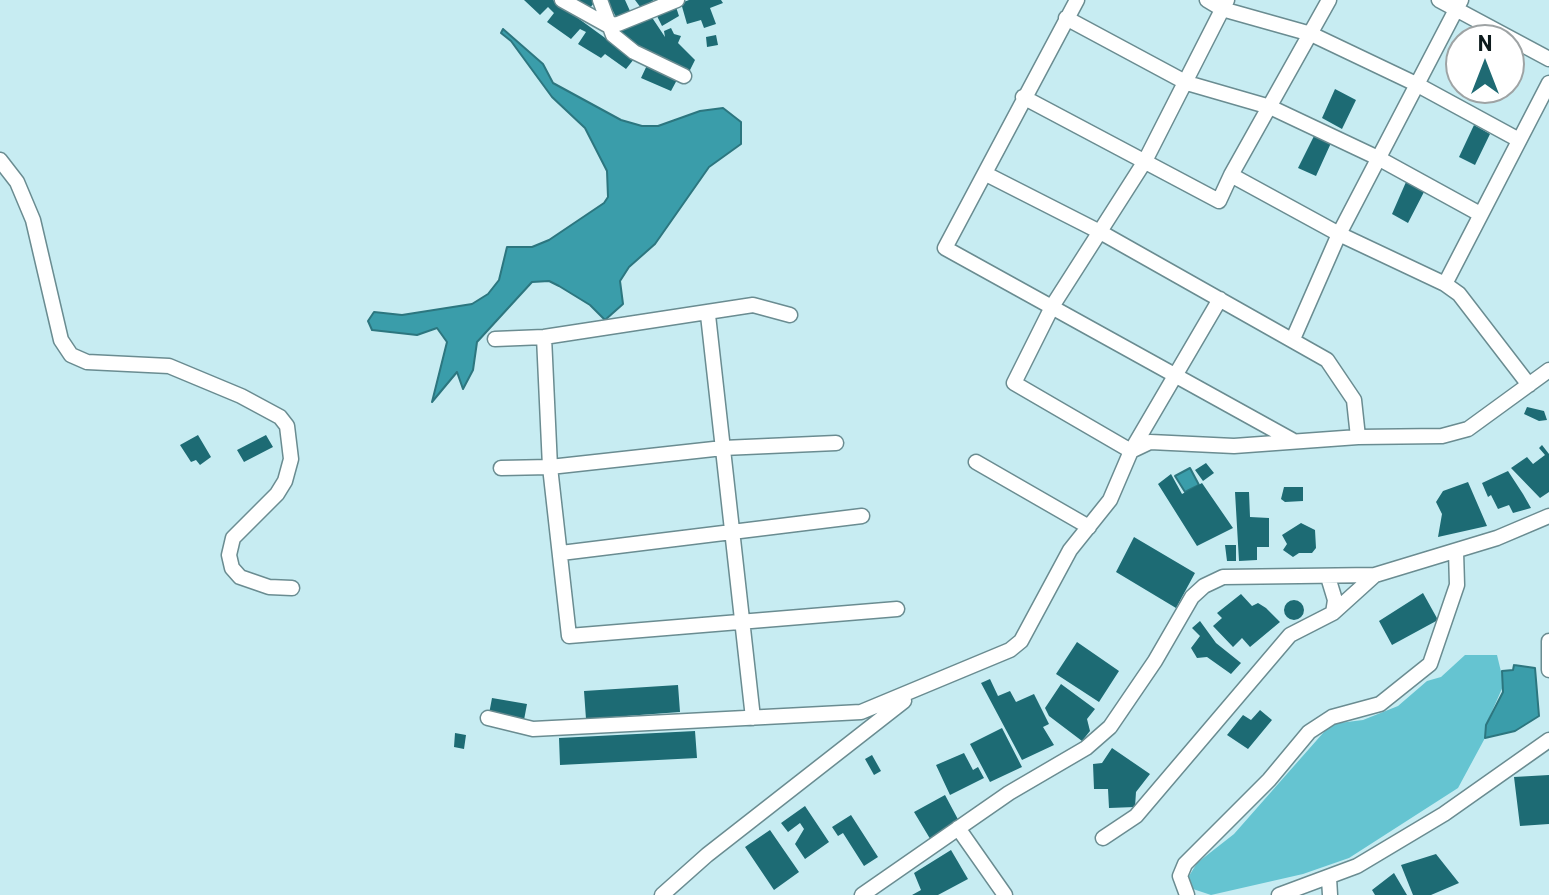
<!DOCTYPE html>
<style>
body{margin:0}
#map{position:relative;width:1549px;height:895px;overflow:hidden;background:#c7ecf2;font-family:Barlow,sans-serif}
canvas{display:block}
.north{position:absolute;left:1445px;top:24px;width:80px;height:80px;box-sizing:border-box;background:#fff;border:2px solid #9ea3a4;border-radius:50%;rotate:0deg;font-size:22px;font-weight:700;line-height:32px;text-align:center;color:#0c1a1c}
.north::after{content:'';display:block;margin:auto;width:28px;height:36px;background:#1f6a73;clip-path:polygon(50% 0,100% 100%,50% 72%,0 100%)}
</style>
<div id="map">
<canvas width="1549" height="895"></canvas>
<div class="north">N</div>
</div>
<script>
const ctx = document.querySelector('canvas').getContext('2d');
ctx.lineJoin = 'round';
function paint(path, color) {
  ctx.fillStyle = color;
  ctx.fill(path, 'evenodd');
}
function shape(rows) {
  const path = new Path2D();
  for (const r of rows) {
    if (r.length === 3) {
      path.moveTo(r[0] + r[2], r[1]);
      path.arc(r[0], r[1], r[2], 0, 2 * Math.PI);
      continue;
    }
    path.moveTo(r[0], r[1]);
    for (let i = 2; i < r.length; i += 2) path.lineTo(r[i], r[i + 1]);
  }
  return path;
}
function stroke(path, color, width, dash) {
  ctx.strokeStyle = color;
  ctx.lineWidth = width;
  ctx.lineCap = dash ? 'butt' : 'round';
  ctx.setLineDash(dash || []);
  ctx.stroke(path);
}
const forest = shape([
 [1465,655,1497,655,1504,684,1486,725,1485,738,1458,788,1349,858,1303,874,1211,895,1190,888,1189,876,1197,863,1234,834,1331,724,1363,720,1398,706,1427,681,1441,677]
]);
const water = shape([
 [503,29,543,64,553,83,621,120,642,126,658,126,700,111,723,108,741,122,741,144,709,167,655,244,629,267,620,281,623,304,605,320,590,305,559,286,549,281,532,282,477,342,473,370,463,389,457,372,432,402,447,342,437,328,417,335,372,330,368,321,374,312,402,315,472,304,488,294,499,280,507,247,532,247,549,240,604,203,608,197,607,171,585,128,552,97,511,41,501,33,503,29],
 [1190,468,1199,485,1185,492,1175,476,1190,468],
 [1514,665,1535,668,1539,716,1515,731,1485,738,1486,725,1503,692,1502,671,1513,670,1514,665]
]);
const building = shape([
 [524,0,553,0,634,59,626,69,605,54,601,58,578,44,586,32,580,29,571,39,547,22,554,13,548,7,540,15],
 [572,0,594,0,595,2,588,10],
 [607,0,625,0,630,11,616,17],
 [635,0,654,0,641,8],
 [689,0,721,0,723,3,710,8,716,24,704,28,701,20,687,24,681,3],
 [676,7,679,16,662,26,656,14],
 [643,19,653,19,665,37,664,31,671,28,674,34,681,36,678,43,695,60,689,72,642,49,617,32],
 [716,35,718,45,707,47,706,37],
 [648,63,678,78,671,91,641,78],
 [1335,89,1356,100,1342,129,1322,118],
 [1474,125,1490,134,1475,165,1459,157],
 [1315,134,1331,143,1316,176,1298,168],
 [1406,182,1425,190,1408,223,1392,214],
 [1527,407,1544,411,1547,420,1539,421,1524,414],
 [198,435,211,457,200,465,196,460,191,462,180,445],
 [266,435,273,447,244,462,237,450],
 [1542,445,1549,454,1549,492,1540,498,1511,468,1527,457,1533,464,1545,455,1539,448],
 [1206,463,1214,473,1203,481,1195,470],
 [1508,471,1523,494,1531,508,1513,513,1509,505,1498,509,1491,495,1488,497,1482,483],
 [1171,474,1182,494,1202,483,1233,528,1197,546,1158,484],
 [1468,482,1487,526,1438,537,1442,514,1436,502,1443,491],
 [1284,487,1303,487,1303,501,1285,502,1281,499],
 [1235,492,1249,492,1250,517,1269,518,1269,547,1257,547,1257,560,1239,561],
 [1301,523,1315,530,1316,548,1312,553,1299,553,1293,557,1283,550,1287,544,1282,535],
 [1134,537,1195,573,1176,608,1116,572],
 [1225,545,1236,545,1236,561,1227,561],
 [1423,593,1438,620,1392,645,1379,621],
 [1241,594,1252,606,1258,603,1266,608,1280,622,1250,647,1242,638,1233,647,1213,626,1222,618,1217,613],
 [1294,610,10],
 [1200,621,1216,643,1241,663,1231,674,1207,657,1197,658,1191,648,1200,636,1192,628],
 [1077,642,1119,671,1099,702,1056,674],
 [990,679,998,696,1010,691,1016,702,1034,694,1049,724,1043,727,1054,745,1022,760,981,683],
 [1061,684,1095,709,1087,719,1090,731,1082,741,1049,716,1045,708],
 [678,685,680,712,586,719,584,691],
 [492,698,527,704,524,720,489,714],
 [1260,710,1272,720,1248,749,1227,735,1243,715,1251,720],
 [1002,728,1022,767,990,782,970,744],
 [695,731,697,758,560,765,559,738],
 [455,733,466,735,464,749,454,747],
 [1112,748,1150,774,1136,792,1135,807,1109,808,1108,789,1094,789,1093,764,1102,763],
 [964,753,973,770,978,767,984,778,950,795,936,765],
 [872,755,881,771,874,775,865,759],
 [1549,775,1549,824,1520,826,1514,777],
 [945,795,961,825,932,842,914,812],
 [805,806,829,842,805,859,795,844,804,829,800,823,788,832,781,823],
 [851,815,878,857,864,866,843,833,838,836,832,827],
 [770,830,799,872,774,890,745,847],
 [951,850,968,879,938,895,912,895,921,890,914,873],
 [1436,854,1459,883,1431,895,1413,895,1401,865],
 [1394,873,1407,895,1375,895,1372,890]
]);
const street = shape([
 [562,0,607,25,618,24,677,0],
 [600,0,613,35,634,52,684,76],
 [1077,0,945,248,1292,440],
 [1207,0,1222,9,1311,34,1416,84,1519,140],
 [1439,0,1549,59],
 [1066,18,1187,83,1270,107,1378,158,1480,214],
 [1023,97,1219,201,1231,175,1339,234,1445,284,1459,294,1529,385],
 [0,160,17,182,33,220,61,340,71,355,87,362,169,366,241,396,280,417,287,426,291,459,285,481,277,494,233,538,229,555,232,568,240,577,269,587,292,588],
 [986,174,1102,233,1327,360,1354,400,1358,437],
 [1231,175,1329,0],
 [1445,284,1549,83],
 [1220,299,1131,451,1014,383,1053,305,1145,161,1227,0],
 [708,315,753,718],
 [544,337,550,467,569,636,897,609],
 [495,339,544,337,753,305,790,315],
 [1293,339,1339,234,1461,0],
 [976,462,1089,527],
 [501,468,550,467,723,448,836,443],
 [561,553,862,516],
 [1328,577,1335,600,1333,613],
 [1549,641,1549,670],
 [488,718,533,729,861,712,1010,650,1021,641,1070,550,1110,500,1131,451,1150,442,1234,446,1358,437,1442,436,1468,429,1549,370],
 [958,828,1005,895],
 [1103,838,1136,816,1290,635,1333,613,1375,575],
 [1329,878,1330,895],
 [662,895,707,855,904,701],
 [862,895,1009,793,1086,748,1110,727,1155,661,1192,597,1204,586,1223,577,1375,575,1497,538,1549,516],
 [1187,895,1180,876,1185,864,1269,780,1309,732,1332,717,1380,704,1430,664,1457,585,1456,551],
 [1279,895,1357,866,1444,814,1549,740]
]);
paint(forest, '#65c4d1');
paint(water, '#3a9daa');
stroke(water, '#2c767f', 2);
paint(building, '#1d6b74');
stroke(street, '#6a8c91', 17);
stroke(street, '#fff', 14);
</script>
